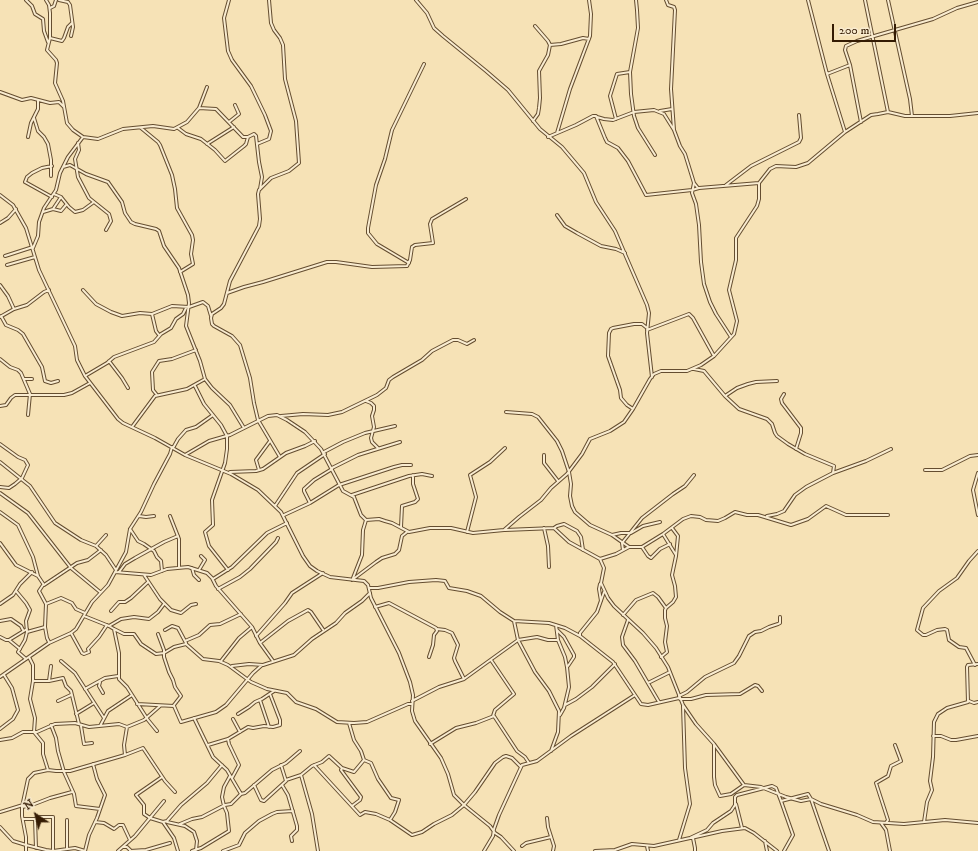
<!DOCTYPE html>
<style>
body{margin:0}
#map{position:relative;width:978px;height:851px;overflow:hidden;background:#f6e2b6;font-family:"IM FELL DW Pica",serif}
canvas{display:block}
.north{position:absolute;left:16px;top:795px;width:40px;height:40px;-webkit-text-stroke:3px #f9ecd0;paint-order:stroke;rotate:325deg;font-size:11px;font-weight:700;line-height:16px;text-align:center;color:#341b03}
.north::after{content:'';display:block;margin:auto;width:14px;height:18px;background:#341b03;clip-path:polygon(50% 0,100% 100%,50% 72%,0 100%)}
.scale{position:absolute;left:832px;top:24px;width:64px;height:18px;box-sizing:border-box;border:2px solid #341b03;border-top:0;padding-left:5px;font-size:12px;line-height:14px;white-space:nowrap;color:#341b03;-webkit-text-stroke:3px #f9ecd0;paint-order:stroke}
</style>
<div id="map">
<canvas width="978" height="851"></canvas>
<div class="north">N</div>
<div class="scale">200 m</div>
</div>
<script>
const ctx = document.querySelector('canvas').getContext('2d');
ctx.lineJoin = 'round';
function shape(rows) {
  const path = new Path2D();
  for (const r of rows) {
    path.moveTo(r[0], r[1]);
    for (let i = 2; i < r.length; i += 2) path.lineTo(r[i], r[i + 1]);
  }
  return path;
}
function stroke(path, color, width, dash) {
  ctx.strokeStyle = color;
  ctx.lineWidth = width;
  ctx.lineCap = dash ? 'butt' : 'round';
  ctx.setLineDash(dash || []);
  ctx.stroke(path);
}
const street = shape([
 [26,0,32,6,35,14,43,19,44,31,48,42],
 [46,0,49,5,50,13,50,38,47,50,56,60,57,63,55,83,63,101,67,123,73,130,83,137,98,139,123,129,153,126,174,129,187,122,199,108,216,109,243,137,248,137,254,134,256,136,259,162,262,177,260,189],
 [59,0,68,2,70,5,73,27,71,36],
 [229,0,224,18,228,51,232,60,251,86,265,115,271,131,269,139,257,144],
 [269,0,271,23,274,30,280,38,283,45,285,79,296,121,299,163,289,171,271,178,259,190,258,194,260,219,259,226,230,281,224,304,221,308,212,314,211,318,212,324,214,326,232,336,240,345,250,378,254,403,258,420,280,457],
 [416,0,427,13,434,28,443,36,486,71,508,90,540,129,562,147,584,173,596,202,615,231,647,305,649,313,647,333,652,377],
 [636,0,637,10,638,28,630,72,631,94,634,116,638,128,655,155],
 [666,0,668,5,674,7,675,10,671,89,674,130,680,146,685,154,694,183,698,188],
 [808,0,827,74,845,132],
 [865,0,888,112],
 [888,0,910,99,912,116],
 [50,8,54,6,56,0],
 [50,38,62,41,64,38,68,27,72,23],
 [550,45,561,44,583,38,589,39],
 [827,74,850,65],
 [0,92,22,100,31,98,50,103,59,102,64,107],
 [199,108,207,87],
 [660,111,672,109],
 [597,117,604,119,613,120,634,112,654,110,664,114,674,130],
 [34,118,38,131,44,137,48,144,51,160,51,176],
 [616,119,610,96,616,77,617,74,630,72],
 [533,121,538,114,539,108,540,98,539,71,548,55,550,45,548,41,535,26],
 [229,122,239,114,235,105],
 [861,122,850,65,845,50,846,46,857,41,933,19,957,8,978,2],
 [141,128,158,142,160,145,172,175,175,189,177,208,192,235,193,240,191,254,193,264,180,272],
 [178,128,186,134,201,139,215,150,225,161,244,146,246,144,248,137],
 [557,133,570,89,590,36,591,14,589,0],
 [28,137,31,123,38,109,38,100],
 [548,137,576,125,593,116,596,116,605,138,607,142,618,148,628,161,646,195,692,190,699,188,759,183],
 [78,143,79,150,75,159,78,177,89,198,109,214,111,221,106,230],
 [207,144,234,127],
 [63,167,70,165,86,174,108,182,122,202,125,213,131,222,135,224,156,229,159,231,164,246,179,268,188,295,189,303,186,326,200,361,205,379,212,388,230,405,244,428],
 [694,183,692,193,696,204,699,225,701,262,704,284,710,302,716,314,731,337],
 [726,185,751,166,799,142,801,138,799,115],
 [54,194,61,197,69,207,75,212,83,210,94,202],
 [0,195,13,205,26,228,39,270,75,346,77,360,85,376,118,419,123,423,155,438,185,455,231,474,258,490,281,512,303,556,310,566,317,571,330,577,364,581,368,585,371,598,399,653,410,682,413,695,412,711,415,721,441,758,448,774,454,795,464,805,490,826,495,833,501,837,514,851],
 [52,197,25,182,27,177,32,173,42,168,52,166],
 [53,209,61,197],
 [43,212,53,209,61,211,66,205],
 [557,215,565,226,577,233,601,246,616,249,625,253],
 [0,223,8,218,16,209],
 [33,248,38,236,39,222,44,208,56,190,60,173,68,157,83,137],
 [5,256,33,247],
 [409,263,377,244,368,233,368,228,376,185,385,159,392,130,424,64],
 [7,265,35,257],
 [0,285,8,296,14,309],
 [83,290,96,304,111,312,122,316,140,313,152,314,172,306,189,307,203,302,208,306,211,316],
 [227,293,244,287,263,282,327,262,336,262,372,267,407,266,410,260,412,247,415,245,433,243,430,224,432,219,466,199],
 [152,314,156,331,159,335],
 [1,316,6,325,18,330,23,334,42,367,45,381,51,383,58,381],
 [0,317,14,309,27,305,44,292,49,290],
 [647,330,689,314,693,318,714,356],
 [0,359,10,367,18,370,21,373,30,394,28,415],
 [109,361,122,378,128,388],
 [694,369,704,371,725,396,739,409,767,419,772,424,775,433,777,436,788,444,805,454,834,466,833,473],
 [85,376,107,363,114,357,154,342,161,334,171,328,176,319,183,314,186,308],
 [24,379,32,379],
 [195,386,204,404,221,425,227,436,227,449,225,463,212,500,213,525,205,532,209,546,228,570],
 [784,394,781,399,782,403,801,428,801,433,796,449],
 [157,395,153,390,152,372,159,361,172,359,196,350],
 [725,396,737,388,748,384,756,382,777,381],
 [366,401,371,403,374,406,374,410,372,416,374,427,371,438,372,442,378,448],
 [0,406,6,405,11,398,15,395,64,395,72,393,90,383],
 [633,409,627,405,621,398,620,390,608,356,609,333,611,329,613,328,634,324,642,324,647,328],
 [506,412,532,414,538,417,557,441,562,451,569,472,571,484,570,496,572,506,575,512,590,525,612,535,629,547,642,547,663,534,683,519,691,516,700,517,706,520,718,521,725,518,735,512,747,515,758,515,791,525,808,519,826,506,846,515,888,515],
 [281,416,303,414,328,415,342,412,377,395,386,388,389,380,393,377,422,360,432,351,453,340,458,340,467,344,474,340],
 [132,427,155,396,187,389,205,379],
 [0,444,18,457,25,460,28,465,22,478,15,484,9,488,0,487],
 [173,448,178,439,186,430,196,427,213,415],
 [324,452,343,442,365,433,395,426],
 [185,455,209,441,230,435,268,416,277,415,287,420,305,432,321,449,343,491,354,497,361,515,366,520,379,519,385,521,392,523,409,532,430,528,451,528,473,533,504,530,519,517,541,500,551,488,567,474,582,454,590,439,610,431,624,422,633,409,650,379,654,374,661,371,687,371,701,365,714,356,734,334,737,321,729,290,736,260,736,238,757,206,759,199,759,183,770,169,776,166,796,167,808,163,845,132,871,115,878,114,888,112,905,116,950,116,978,113],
 [544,455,544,463,558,481],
 [0,462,30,486,55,523,81,540,96,546,106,555,116,570],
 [332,468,358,455,400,442],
 [259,470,256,460,270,441],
 [925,470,942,470,970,456,978,455],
 [230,472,256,471,263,469,286,453,305,446,315,441],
 [978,473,973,490,978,515],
 [0,493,28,513,71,568,100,592],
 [352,495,409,476,422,474,432,476],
 [310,503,304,491,304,489,314,480,332,469],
 [275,506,297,473,325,454],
 [0,512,18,525,33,557,38,576],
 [284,515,310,503,339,485,394,467,402,465,411,465],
 [139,516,146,517,154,516],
 [170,516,179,539,179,567],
 [767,516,777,514,784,511,795,495,806,487,833,473,866,461,891,449],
 [401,527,402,506,415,502,418,499,413,484,413,475],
 [544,528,548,546,549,567],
 [554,528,557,526,564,524,577,531,581,537,583,550],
 [130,529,138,541,144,544,154,551,157,557,161,561,162,571],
 [505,530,554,528,569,542,600,559,604,568,601,583,608,598,614,606,643,633,656,648,668,667,683,705,696,724,714,744,744,785],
 [467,532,476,497,470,475,490,462,505,448],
 [663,534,676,555],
 [612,535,621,533,631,533,643,526,660,522],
 [0,543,16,565,38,576,44,585,77,563,88,560,101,550],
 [96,546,106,535],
 [642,547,648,556,651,558,660,549,670,544],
 [623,550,622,543,642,518,673,494,685,486,694,475],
 [600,559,616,554,629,547],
 [192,568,194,575,199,580],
 [199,570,205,560,201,556],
 [115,572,151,575,167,569,188,567,207,573,212,578,216,586,252,627,260,643,273,661],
 [119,572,125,564,135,558,164,542,178,536],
 [144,575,160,599,171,610,181,613,191,605,196,604],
 [353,578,362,555,363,530,366,520],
 [213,579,232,567,267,533,287,523],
 [352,580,376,562,382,558,395,554,399,550,402,536,407,532],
 [600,584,599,589,601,601],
 [43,585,39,591,46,604,45,627,47,638,49,642],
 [370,588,378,588,409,582,436,580,445,581,449,588,467,591,481,596,500,612,514,621,549,623,565,628,580,636],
 [218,589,240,577,250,569,276,542,278,538],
 [16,591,26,603,30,610,26,621,27,632,25,640,18,652,26,659],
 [604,592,597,612,580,633,580,636,613,662,641,704,648,705,679,698],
 [0,604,13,595,20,584,32,572],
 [46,604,61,598,72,603,76,609,85,613],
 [375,607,389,603,436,628,437,631,434,635,433,645,429,657],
 [111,611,119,602,125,602,131,598,148,582],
 [623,615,636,600,653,593,658,597,666,608],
 [84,616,109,626,114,629,119,653,119,679,127,687,148,720,157,731],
 [628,620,622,637,623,645,635,661,659,702],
 [0,621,11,619,21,626,23,630],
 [514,621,518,640,535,672,549,691,559,711,558,732,551,751],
 [556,625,558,640,565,657,567,667,569,687,564,708,560,715],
 [109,626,121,619,134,617,149,619,158,612,164,604],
 [114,629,124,634,134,634,141,644,156,654,164,653,174,647,186,644,203,659,219,661,228,665,251,682,267,689,287,693,296,702,316,709,337,722,354,723,367,722,408,704,412,704],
 [437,629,445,630,452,633,458,645,454,658,455,661,464,679],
 [165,630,172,626,178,628,186,643],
 [557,630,564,637,574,655,574,657,568,666],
 [27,632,45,627],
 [71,633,82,653,84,654,89,652,88,649,99,637,107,625],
 [158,634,164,650,164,657,169,672,173,680,175,687,181,696,174,705],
 [256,636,285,603,292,593,323,573],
 [0,637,6,640,9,640,27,629],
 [9,640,20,649],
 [185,641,199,635,210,625,220,624,241,614],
 [260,643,288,621,308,610,311,612,324,631],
 [29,657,33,665,33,681,49,681,63,678,66,686,71,691,79,724],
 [661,657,667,652,665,642,667,626,665,618,665,610,666,608,673,602,676,597,675,586,672,575,676,556,678,536,672,528],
 [491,660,514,694,495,710,493,716],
 [61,661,75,673,104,718],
 [221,661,239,638,252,627],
 [975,665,966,648,959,647,949,640,947,630,945,629,937,630,926,635,923,635,917,630,923,608,939,591,957,578,969,561,978,551],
 [232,666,249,664,263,665,294,655,312,639,336,623,345,613,362,601,370,593],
 [0,677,49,643,71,633,76,629,92,602,108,585,126,552,130,529,141,512,154,484,170,454,172,447],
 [33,681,30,699,35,718,34,732,43,743,43,754,48,770],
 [49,681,51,666],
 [100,682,99,686,103,693],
 [648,683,670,672],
 [85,689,105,678,118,676],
 [679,696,687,692,705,677,734,663,739,656,749,636,755,632,761,631,769,627,778,624,780,623,780,617],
 [680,699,691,699,706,695,740,694,755,685,758,686,762,691],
 [260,700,269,727],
 [58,701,71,695],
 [412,701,439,687,464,679,518,640,537,637,548,640,558,640],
 [969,701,974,703,978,702],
 [137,704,174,706,181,722,216,712,226,705,253,673,262,665],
 [565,705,576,699,592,687,615,664],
 [76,714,94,703],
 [238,714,249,707,255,702,262,699,274,691],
 [194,718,213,757,227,770,241,794,245,793,272,770,286,763,300,751],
 [233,719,240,732],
 [349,723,354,740,361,751,364,760,354,772,342,768,341,770,361,797,360,800,352,806],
 [51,725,56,738,58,751,64,772,74,794,76,806,100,809],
 [81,726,84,744,92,743],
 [100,726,108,711,132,695],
 [127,727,144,720,160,706],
 [0,729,13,719,18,710,12,688,4,675],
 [933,736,941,736,951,740,956,740,978,736],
 [228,739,229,744,239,765,232,778],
 [0,740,12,738,23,732,37,732,55,724,75,723,89,727,119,724,127,727,124,745,125,755],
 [430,744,456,728,476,723,494,716,517,751,525,757,529,763],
 [208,745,228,739,248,727,253,728,264,726,273,727,280,725,280,720,270,694],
 [714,745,714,777,715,785,720,796,731,794,744,785,761,787,786,797,801,801,811,799,829,851],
 [364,760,371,763,378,779,391,798,399,800,395,812,390,820],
 [314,765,360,815,365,812,376,814,390,820,412,835,422,832,434,824,452,815,464,805,475,792,495,763,503,757,506,756,512,758,521,767],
 [301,775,312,814,318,851],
 [162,777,136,795,144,805,144,814,150,818,163,822,167,821,181,805,207,783,222,765],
 [286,780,301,775,312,766,322,762,329,756,342,768],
 [254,785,261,800,264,801,286,781,281,765],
 [282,785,288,795,297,826,297,830,291,836,292,841],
 [781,801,793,835,784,851],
 [736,804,742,828],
 [22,807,32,805,50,798,72,792],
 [0,812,23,805],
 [547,818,548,827,554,846,553,851],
 [23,819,35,819,36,848],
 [35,819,40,817,53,817,53,851],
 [67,820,67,849],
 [95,822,104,823,114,829,119,825,123,825,130,840],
 [163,822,174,838,178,851],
 [167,822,185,826,194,832,197,841,196,850],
 [924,822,927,802,932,790,930,781,933,757,934,722,938,714,947,708,968,702,967,667,968,665,978,664],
 [881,823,886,830,890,851],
 [886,823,888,820,876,783,888,776,891,766,901,761,895,745],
 [180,824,192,819,202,817,225,805,231,804,241,794],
 [0,827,13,841,26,845,46,850,53,851,75,848,85,851],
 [691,838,722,831,745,828,754,833,777,851],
 [693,838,695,848,695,851],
 [679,840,690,804,685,768,683,706],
 [765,841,767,851],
 [522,846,526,843,551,837],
 [647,846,648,851],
 [123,847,127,847,130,850],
 [26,851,26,837,22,816,22,807,28,779,34,773,48,770,56,771,70,771,125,755,143,748,165,781,175,792],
 [85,851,89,835,97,818,105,795,97,779,93,764],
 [118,851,135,836,164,801],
 [130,851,146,850,170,843],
 [192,851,201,848,229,831,227,813,224,806,222,797,224,787,230,776],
 [223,851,239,845,245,833,259,821,272,814,277,812,293,811],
 [484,851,493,836,494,829,499,815,522,765,537,761,571,736,635,695],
 [595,851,615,850,632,844,654,846,690,838,707,830,713,823,731,811,735,805,735,797,737,795,772,786,776,788,781,801,808,794,811,799,821,804,857,815,873,822,904,824,945,820,978,823]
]);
stroke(street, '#644d30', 4);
stroke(street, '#f9ecd0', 2);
</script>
